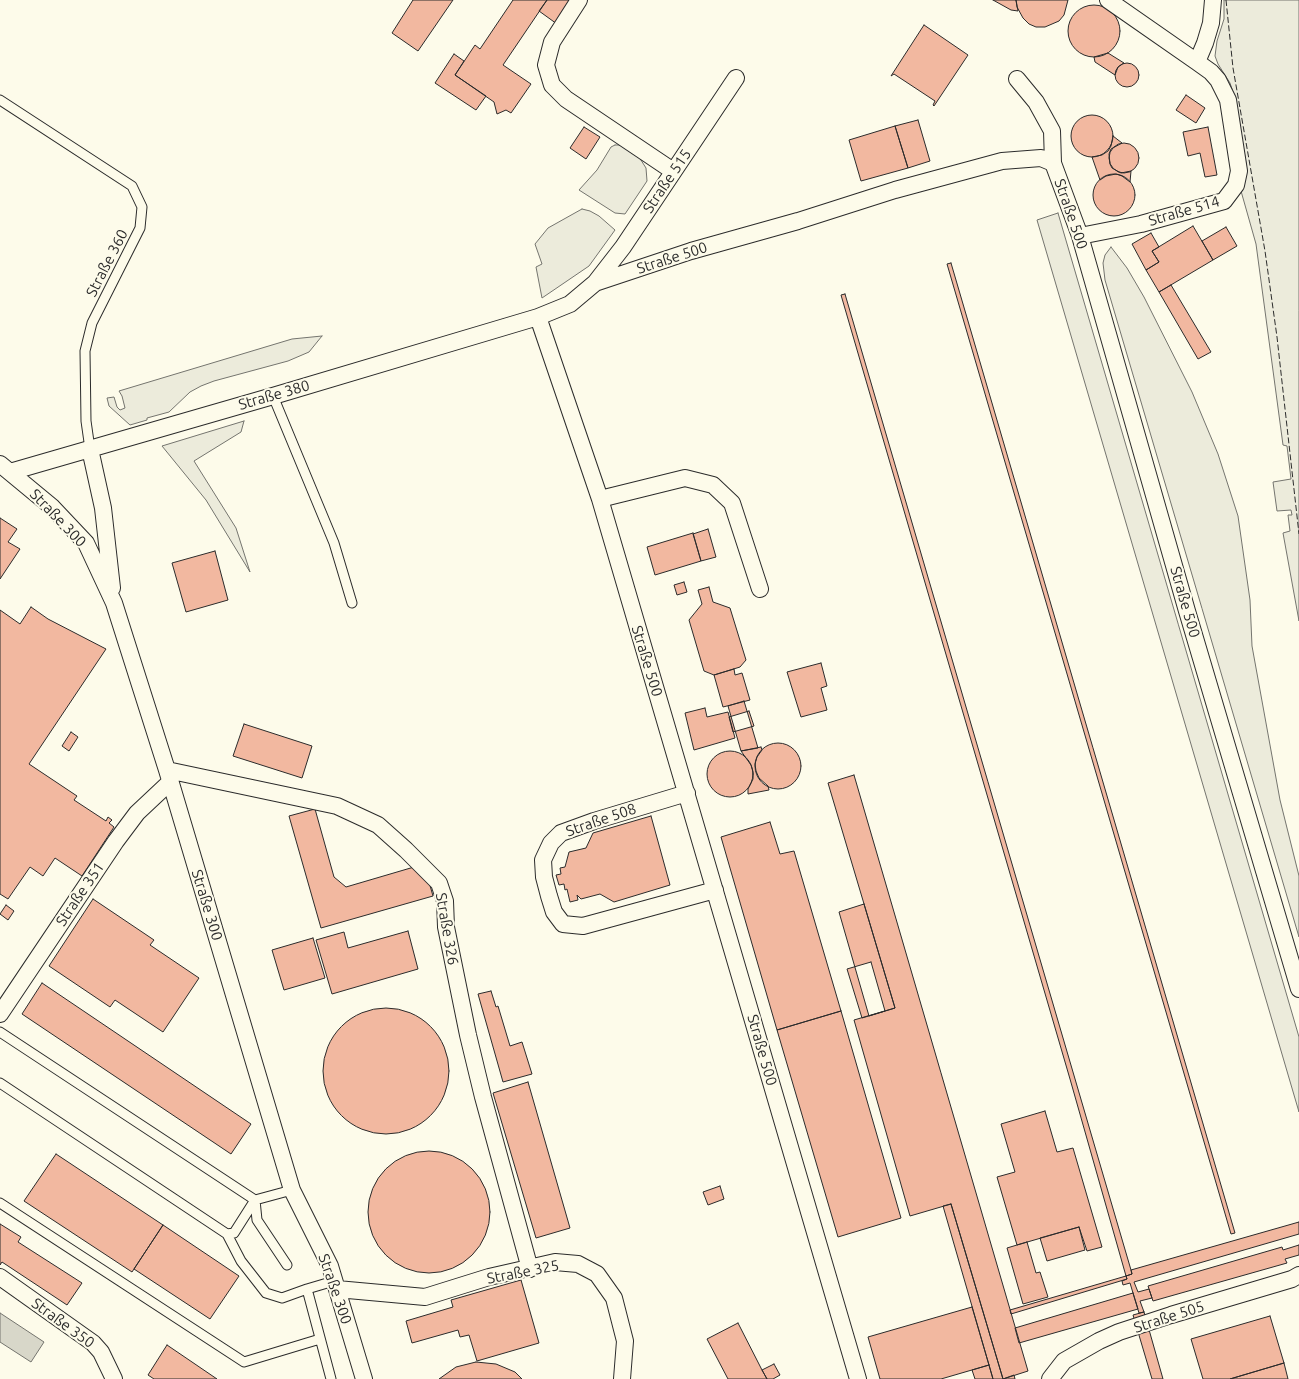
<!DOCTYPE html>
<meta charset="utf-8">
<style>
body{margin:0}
canvas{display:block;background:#fdfbea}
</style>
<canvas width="1299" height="1379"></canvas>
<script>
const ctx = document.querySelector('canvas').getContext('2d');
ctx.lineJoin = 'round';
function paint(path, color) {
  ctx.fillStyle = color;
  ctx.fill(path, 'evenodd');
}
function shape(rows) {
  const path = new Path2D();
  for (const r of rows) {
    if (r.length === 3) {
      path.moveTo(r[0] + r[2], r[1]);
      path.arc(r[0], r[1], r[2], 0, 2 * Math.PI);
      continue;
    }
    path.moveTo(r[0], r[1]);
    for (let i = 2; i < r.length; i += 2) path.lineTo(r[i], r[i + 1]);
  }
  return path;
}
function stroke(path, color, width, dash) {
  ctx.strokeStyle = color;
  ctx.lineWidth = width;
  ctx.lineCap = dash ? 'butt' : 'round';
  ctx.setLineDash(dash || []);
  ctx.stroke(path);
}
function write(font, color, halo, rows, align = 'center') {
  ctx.font = font + ' Ubuntu,sans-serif';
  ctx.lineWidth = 4;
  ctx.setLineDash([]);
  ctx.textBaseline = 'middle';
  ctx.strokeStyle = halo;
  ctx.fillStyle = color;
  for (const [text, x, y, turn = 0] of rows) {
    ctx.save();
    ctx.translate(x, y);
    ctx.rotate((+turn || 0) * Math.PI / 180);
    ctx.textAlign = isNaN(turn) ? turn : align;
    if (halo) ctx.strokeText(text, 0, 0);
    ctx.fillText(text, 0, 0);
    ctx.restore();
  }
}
const green = shape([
 [1224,0,1299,0,1299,621,1283,533,1290,531,1288,515,1292,515,1291,510,1277,511,1273,482,1291,479,1287,446,1283,445,1256,244,1241,191,1246,163,1244,151,1234,95,1230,83,1218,64,1215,56,1217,41,1224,19,1224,0],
 [615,145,620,145,639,157,646,168,647,181,625,214,615,213,579,190,597,170,611,147,615,145],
 [582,209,590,211,599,216,615,230,589,266,542,298,536,267,542,264,535,244,548,228,582,209],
 [1058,213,1299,1037,1299,1112,1037,220,1058,213],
 [1111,247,1127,268,1144,297,1192,392,1218,454,1238,516,1250,600,1252,646,1280,800,1299,876,1299,937,1105,280,1103,263,1105,255,1111,247],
 [322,336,309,352,288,361,214,381,201,386,190,392,169,412,147,418,147,420,130,425,109,406,107,398,114,397,117,407,120,410,125,408,122,396,119,391,292,339,322,336],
 [244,421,241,432,194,461,236,528,250,572,206,500,162,446,244,421]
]);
const water = shape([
 [0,1313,44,1342,31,1362,0,1342,0,1313]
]);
const building = shape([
 [413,0,453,0,418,51,392,33,413,0],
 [513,0,547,0,503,65,531,84,511,113,506,110,497,114,494,102,455,75,475,45,480,49,513,0],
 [547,0,573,0,557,24,539,11,547,0],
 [993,0,1016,0,1018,11,1011,10,993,0],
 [1016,0,1068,0,1064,15,1059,21,1045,27,1036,27,1029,24,1023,18,1017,7,1016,0],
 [1094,31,26],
 [924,25,968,55,934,106,933,105,935,101,894,74,891,76,924,25],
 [1108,53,1124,63,1118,67,1115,75,1095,62,1094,57,1108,53],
 [454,54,464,61,455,75,486,96,476,110,435,83,454,54],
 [1127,75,12],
 [1186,95,1205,108,1196,123,1176,110,1186,95],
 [1092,136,21],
 [918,120,930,161,908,168,895,126,918,120],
 [895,126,908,168,861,181,849,140,895,126],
 [584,127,600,137,586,159,570,148,584,127],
 [1208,127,1217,175,1205,177,1200,153,1188,156,1183,132,1208,127],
 [1113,136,1122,143,1111,149,1109,154,1110,164,1112,168,1121,173,1131,171,1130,182,1122,176,1116,174,1106,176,1100,180,1092,157,1102,155,1108,151,1111,146,1113,136],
 [1124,158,15],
 [1114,195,21],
 [1193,226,1213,260,1159,292,1146,270,1159,262,1152,251,1193,226],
 [1226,227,1237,246,1213,260,1202,241,1226,227],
 [1151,233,1159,247,1152,251,1159,262,1146,270,1132,244,1151,233],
 [951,263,1235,1233,1231,1234,947,264,951,263],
 [1171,285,1211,352,1198,359,1159,292,1171,285],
 [845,294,1131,1270,1132,1274,1126,1276,1070,1079,841,295,845,294],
 [0,518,17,529,8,542,20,549,0,579,0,518],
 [708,529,716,557,701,561,693,534,708,529],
 [693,533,701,561,655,575,647,547,693,533],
 [215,551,228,600,186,612,172,563,215,551],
 [684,582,687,592,677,595,674,585,684,582],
 [709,587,713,602,730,608,746,660,740,667,714,675,704,671,689,620,702,604,698,590,709,587],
 [31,607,48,619,106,649,29,764,77,796,74,800,106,821,108,817,112,820,109,823,114,827,82,876,55,858,43,876,30,867,8,899,0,894,0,610,20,624,31,607],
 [821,663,827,686,821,688,827,710,801,717,787,672,821,663],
 [734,669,735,675,742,673,750,700,723,707,714,675,734,669],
 [744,701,758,748,741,751,728,706,744,701],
 [705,708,707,717,728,712,735,738,694,750,685,713,705,708],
 [749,711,754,726,733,732,729,717,749,711],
 [244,724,312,746,302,778,233,756,244,724],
 [71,732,78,737,69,751,62,746,71,732],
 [778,766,23],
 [761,747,762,750,757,757,755,764,756,771,759,778,768,786,769,790,748,794,748,789,753,779,753,772,751,765,741,751,761,747],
 [730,774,23],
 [854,775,1028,1371,1003,1379,951,1204,910,1216,854,1020,895,1008,828,783,854,775],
 [315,809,334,877,346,887,414,867,429,882,433,896,321,928,289,816,315,809],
 [651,816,670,885,614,902,600,894,581,899,577,895,578,900,570,902,567,889,565,890,564,884,559,885,556,875,561,874,560,868,565,867,569,852,586,848,593,833,651,816],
 [770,822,780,854,794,851,841,1011,777,1030,721,837,770,822],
 [93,899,154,940,150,945,199,978,163,1032,115,1000,110,1007,49,966,93,899],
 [864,904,895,1008,869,1016,839,912,864,904],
 [6,905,14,911,8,920,0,914,6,905],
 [408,931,418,969,332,994,316,940,344,932,348,948,408,931],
 [313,938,325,978,284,990,272,950,313,938],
 [871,962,885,1011,862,1018,847,969,871,962],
 [42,983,251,1124,231,1154,22,1014,42,983],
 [491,991,496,1007,498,1006,510,1046,522,1042,532,1074,503,1082,478,994,491,991],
 [386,1071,63],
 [841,1011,901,1218,838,1237,777,1030,841,1011],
 [528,1082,570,1228,536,1238,493,1093,528,1082],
 [1045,1111,1057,1152,1073,1148,1102,1247,1087,1251,1079,1227,1017,1245,997,1177,1015,1172,1001,1124,1045,1111],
 [429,1212,61],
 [56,1154,163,1225,132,1272,24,1201,56,1154],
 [720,1186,724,1199,708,1205,703,1192,720,1186],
 [951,1204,1003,1379,1014,1375,1015,1379,993,1379,943,1206,951,1204],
 [1299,1222,1299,1234,1134,1282,1138,1292,1149,1289,1152,1298,1140,1301,1144,1312,1139,1313,1130,1283,1123,1285,1122,1281,1127,1279,1126,1276,1132,1274,1131,1270,1299,1222],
 [0,1224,21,1237,18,1242,82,1283,67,1305,2,1262,0,1265,0,1224],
 [163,1225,239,1276,210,1319,134,1269,163,1225],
 [1079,1227,1085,1250,1047,1261,1040,1238,1079,1227],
 [1027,1242,1036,1273,1040,1272,1048,1297,1023,1304,1007,1248,1027,1242],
 [1299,1245,1299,1255,1285,1259,1287,1263,1153,1301,1148,1286,1282,1247,1283,1250,1299,1245],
 [1126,1276,1127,1279,1011,1314,1010,1310,1126,1276],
 [521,1280,539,1343,477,1361,469,1335,460,1337,458,1330,412,1343,406,1321,453,1307,451,1300,521,1280],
 [1133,1293,1138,1309,1019,1343,1015,1328,1133,1293],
 [972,1307,989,1365,941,1379,880,1379,868,1337,972,1307],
 [1144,1312,1163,1379,1152,1379,1133,1315,1144,1312],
 [1270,1316,1284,1363,1230,1379,1203,1379,1191,1339,1270,1316],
 [738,1323,762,1370,767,1379,728,1379,707,1339,738,1323],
 [167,1345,217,1379,154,1379,148,1375,167,1345],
 [476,1362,496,1364,515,1372,522,1379,439,1379,456,1367,476,1362],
 [1284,1363,1288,1379,1230,1379,1284,1363],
 [774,1364,780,1375,773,1379,767,1379,762,1370,774,1364],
 [989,1365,993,1379,975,1379,972,1370,989,1365]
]);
const lane = shape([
 [0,100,132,186,142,207,140,228,92,323,85,351,86,421,90,449],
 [273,396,334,543,352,603],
 [0,1032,255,1200,292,1190],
 [0,1083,227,1234,234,1233,255,1200],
 [255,1200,257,1220,287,1265],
 [0,1203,244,1362,320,1339],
 [227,1234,241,1261,266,1293,282,1298,307,1289],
 [331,1379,307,1289,334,1281]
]);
const street = shape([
 [579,0,552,42,546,65,552,85,566,99,673,171],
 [1197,62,1205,43,1211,23,1213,0],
 [1017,79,1036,102,1052,131,1053,163],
 [1080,236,1141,224,1224,201,1236,185,1239,171,1228,100,1218,80,1211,72,1197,62,1108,0],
 [595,283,623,247,736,78],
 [538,317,600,499,858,1379],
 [90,449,103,508,112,588],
 [0,464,52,507,86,543,114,603,167,770,292,1190,330,1266,364,1379],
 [10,472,273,396,538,317,570,304,595,283,691,251,798,221,895,190,1002,161,1041,158,1053,163,1080,236,1187,611,1299,989],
 [600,499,685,478,713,485,732,503,760,589],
 [167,770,337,806,378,825,406,850,439,883,445,901,446,927,468,1035,483,1097,530,1269],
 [687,793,594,821,561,833,551,843,543,860,544,877,549,896,554,912,563,924,583,926,715,890],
 [0,1014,116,841,137,813,170,782],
 [0,1277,93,1343,101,1352,114,1379],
 [337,1289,425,1297,489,1277,555,1262,578,1264,597,1274,614,1298,625,1341,622,1379],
 [1050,1379,1064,1361,1099,1341,1119,1332,1171,1315,1292,1279,1299,1275]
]);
const fence = shape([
 [1226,0,1233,68,1265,251,1277,337,1299,534]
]);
const streetNames = [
 ["Straße 515",667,181,-56],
 ["Straße 514",1184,211,-16],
 ["Straße 500",1071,214,71],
 ["Straße 500",672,258,-18],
 ["Straße 360",107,263,-63],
 ["Straße 380",274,395,-16],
 ["Straße 300",58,518,46],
 ["Straße 500",1185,602,74],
 ["Straße 500",647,661,73],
 ["Straße 508",601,820,-19],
 ["Straße 351",80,894,-56],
 ["Straße 300",207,905,73],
 ["Straße 326",447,929,80],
 ["Straße 500",762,1050,74],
 ["Straße 325",523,1272,-11],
 ["Straße 300",335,1289,71],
 ["Straße 505",1169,1317,-18],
 ["Straße 350",63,1323,36]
];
paint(green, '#ecebdb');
stroke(green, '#74746e', 1);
paint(water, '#d8d7c9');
stroke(water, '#74746e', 1);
paint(building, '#f2b8a0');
stroke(building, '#2b2b2b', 1);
stroke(lane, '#2b2b2b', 11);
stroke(street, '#2b2b2b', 18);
stroke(lane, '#fdfbea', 9);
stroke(street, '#fdfbea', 16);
stroke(fence, '#2b2b2b', 1, [6, 2.5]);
write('15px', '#2b2b2b', '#fdfbea', streetNames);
</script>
